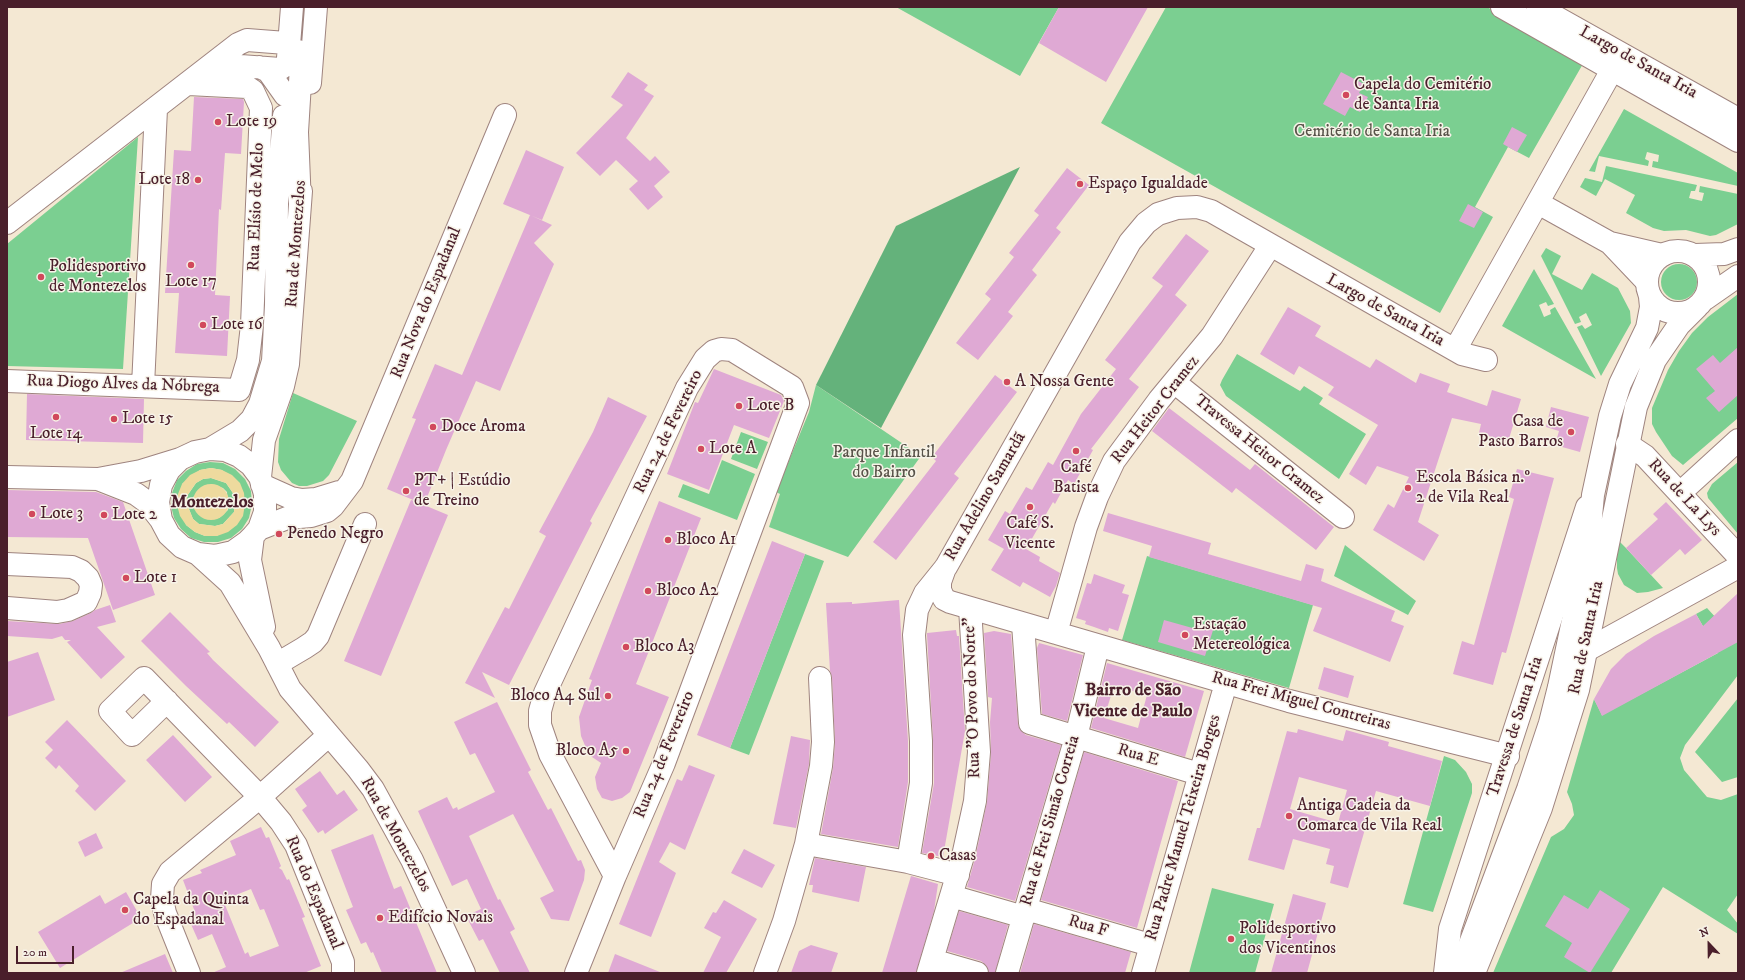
<!DOCTYPE html>
<meta charset="utf-8">
<style>
body{margin:0}
#map{position:relative;width:1745px;height:980px;overflow:hidden;background:#f4e8d3;font-family:"IM FELL DW Pica",serif}
canvas{display:block}
.frame{position:absolute;inset:0;border:8px solid #4a1f2b;pointer-events:none}
.north{position:absolute;left:1689px;top:924px;width:40px;height:40px;-webkit-text-stroke:3px #f7f3e8;paint-order:stroke;rotate:338deg;font-size:11px;font-weight:700;line-height:16px;text-align:center;color:#4a1f2b}
.north::after{content:'';display:block;margin:auto;width:14px;height:18px;background:#4a1f2b;clip-path:polygon(50% 0,100% 100%,50% 72%,0 100%)}
.scale{position:absolute;left:16px;top:946px;width:58px;height:18px;box-sizing:border-box;border:2px solid #4a1f2b;border-top:0;padding-left:5px;font-size:12px;line-height:14px;white-space:nowrap;color:#4a1f2b;-webkit-text-stroke:3px #f7f3e8;paint-order:stroke}
</style>
<div id="map">
<canvas width="1745" height="980"></canvas>
<div class="frame"></div>
<div class="north">N</div>
<div class="scale">20 m</div>
</div>
<script>
const ctx = document.querySelector('canvas').getContext('2d');
ctx.lineJoin = 'round';
function paint(path, color) {
  ctx.fillStyle = color;
  ctx.fill(path, 'evenodd');
}
function shape(rows) {
  const path = new Path2D();
  for (const r of rows) {
    if (r.length === 3) {
      path.moveTo(r[0] + r[2], r[1]);
      path.arc(r[0], r[1], r[2], 0, 2 * Math.PI);
      continue;
    }
    path.moveTo(r[0], r[1]);
    for (let i = 2; i < r.length; i += 2) path.lineTo(r[i], r[i + 1]);
  }
  return path;
}
function stroke(path, color, width, dash) {
  ctx.strokeStyle = color;
  ctx.lineWidth = width;
  ctx.lineCap = dash ? 'butt' : 'round';
  ctx.setLineDash(dash || []);
  ctx.stroke(path);
}
function write(font, color, halo, rows, align = 'center') {
  ctx.font = font + ' "IM FELL DW Pica",serif';
  ctx.lineWidth = 3;
  ctx.setLineDash([]);
  ctx.textBaseline = 'middle';
  ctx.strokeStyle = halo;
  ctx.fillStyle = color;
  for (const [text, x, y, turn = 0] of rows) {
    ctx.save();
    ctx.translate(x, y);
    ctx.rotate((+turn || 0) * Math.PI / 180);
    ctx.textAlign = isNaN(turn) ? turn : align;
    if (halo) ctx.strokeText(text, 0, 0);
    ctx.fillText(text, 0, 0);
    ctx.restore();
  }
}
const green = shape([
 [896,7,1059,7,1020,76],
 [1166,7,1487,7,1584,62,1529,158,1508,147,1475,207,1493,217,1440,313,1101,123],
 [1624,109,1738,173,1738,186,1652,167,1653,161,1658,162,1659,155,1647,152,1645,159,1649,161,1648,166,1599,156,1595,172,1589,171],
 [138,137,123,369,7,366,7,244],
 [1606,166,1697,185,1695,191,1691,191,1689,198,1702,201,1704,193,1699,192,1700,186,1738,194,1738,224,1716,235,1710,236,1686,230,1664,231,1653,228,1626,213,1635,195,1605,179,1596,196,1580,187,1585,178,1602,182],
 [1546,248,1561,256,1552,274,1582,290,1592,273,1618,288,1630,311,1631,323,1601,376,1577,327,1582,325,1585,329,1592,325,1586,313,1579,317,1581,322,1575,324,1541,256],
 [1679,282,18],
 [1534,269,1554,304,1548,306,1546,302,1539,305,1544,317,1551,314,1550,310,1555,307,1596,379,1502,326],
 [1738,294,1738,418,1683,465,1672,456,1656,432,1652,424,1652,408,1668,370,1679,351,1692,333,1708,317],
 [1237,354,1300,391,1304,386,1323,398,1319,404,1366,434,1339,479,1226,396,1220,385,1222,380],
 [816,385,921,456,848,557,769,527,780,494,776,492,809,412],
 [293,393,357,421,329,475,323,481,307,486,299,486,292,483,281,470,278,462,279,439],
 [741,432,768,442,757,469,731,459],
 [722,460,755,474,737,520,678,497,683,484,709,494],
 [210,462,223,463,235,469,245,479,251,491,252,504,249,518,242,529,231,538,218,542,204,542,191,538,181,529,174,518,171,506,172,493,177,480,186,471,197,464],
 [211,468,222,470,245,504,217,536,205,536,195,532,186,525,182,484,200,470],
 [1738,462,1738,534,1708,498,1707,493,1712,484],
 [211,478,226,483,235,496,234,512,223,524,215,526,199,524,193,519,187,504,187,496,196,483,203,479],
 [211,484,223,488,227,492,228,510,219,518,194,509,192,503,193,497],
 [1620,542,1626,548,1663,588,1648,592,1637,593,1624,585,1618,574,1617,568,1617,554],
 [1345,545,1416,601,1408,615,1334,576],
 [805,554,824,561,749,755,730,748],
 [1147,556,1313,605,1289,688,1122,640],
 [1707,608,1738,642,1738,675,1685,745,1680,758,1684,770,1707,797,1721,800,1738,794,1738,894,1727,910,1738,924,1738,934,1663,887,1611,973,1493,973,1551,837,1564,829,1574,815,1572,804,1567,792,1594,699,1602,715,1718,653,1696,614],
 [1738,698,1738,777,1722,782,1695,752],
 [1444,756,1455,760,1466,772,1472,784,1472,793,1433,912,1403,904],
 [1212,888,1274,904,1255,973,1189,973]
]);
const forest = shape([
 [1020,167,881,428,816,385,896,226]
]);
const sand = shape([
 [211,468,222,470,232,475,240,483,244,493,245,504,243,516,237,525,228,532,217,536,205,536,195,532,186,525,180,516,177,505,178,494,182,484,190,475,200,470],
 [211,478,226,483,235,496,234,512,223,524,215,526,199,524,193,519,187,504,187,496,196,483,203,479],
 [211,502,18]
]);
const building = shape([
 [1059,7,1148,7,1106,82,1039,43],
 [628,72,648,85,644,90,654,96,626,138,650,161,655,156,670,172,654,186,663,197,648,210,629,189,638,181,616,160,600,176,576,153,623,105,611,97],
 [1341,72,1364,84,1359,93,1368,97,1360,112,1350,107,1345,116,1323,104],
 [194,97,243,99,244,102,241,154,225,153,221,210,219,209,215,295,230,296,227,356,175,353,179,293,165,293,174,150,191,151],
 [1512,127,1527,135,1517,152,1503,144],
 [526,150,564,167,542,220,503,204],
 [1067,168,1089,185,1056,228,1061,232,1032,270,1037,275,1008,312,1013,316,978,360,956,343,991,299,985,294,1014,257,1009,253,1039,215,1034,211],
 [1468,204,1483,212,1474,228,1459,221],
 [530,215,552,225,534,243,554,264,500,391,476,381,446,450,424,505,448,515,381,676,344,661,411,500,418,502,387,489,416,419,412,418,435,364,462,375],
 [1186,234,1209,251,1175,295,1187,305,1129,379,1139,387,1091,449,1093,450,1074,484,1068,480,1055,504,1053,502,1026,549,1040,557,1039,561,1060,573,1056,586,1050,597,1023,582,1020,587,991,570,1004,549,988,540,1005,511,1010,514,1026,487,1032,490,1048,462,1053,465,1081,414,1116,369,1105,360,1163,286,1152,278],
 [1288,307,1321,326,1315,336,1370,368,1376,359,1416,383,1420,373,1450,384,1447,392,1487,406,1492,390,1521,399,1508,442,1479,433,1481,424,1452,418,1418,522,1439,535,1424,561,1373,530,1388,504,1394,508,1409,477,1377,466,1366,485,1349,474,1378,425,1328,395,1334,387,1299,366,1294,375,1260,354],
 [1738,347,1738,395,1719,412,1706,398,1715,391,1696,369,1713,355,1720,363],
 [714,369,781,395,784,401,769,438,734,425,709,490,667,474,695,402,698,403],
 [995,375,1017,392,954,474,959,478,896,560,873,542,936,461,932,457],
 [27,394,144,399,143,443,26,440],
 [608,397,647,416,590,521,592,523,509,685,482,672,495,698,465,683,505,607,509,609,546,536,539,532,593,432],
 [1551,407,1589,417,1580,452,1555,445,1559,431,1546,427],
 [1169,408,1250,470,1255,464,1334,527,1316,550,1236,488,1232,493,1152,431],
 [1517,469,1554,478,1506,653,1502,652,1493,685,1453,674,1462,641,1474,645,1514,499,1509,497],
 [7,490,96,492,123,502,155,595,113,610,88,538,7,537],
 [659,501,701,518,636,684,669,697,630,792,622,798,612,801,602,798,597,789,595,777,601,763,589,755,581,736,579,717,592,680,589,679],
 [1666,502,1702,540,1685,555,1680,549,1651,575,1626,548,1658,519,1653,514],
 [1108,513,1211,543,1208,554,1301,581,1306,564,1324,569,1321,581,1395,611,1391,621,1404,626,1390,662,1313,631,1322,608,1149,557,1152,546,1103,531],
 [772,541,805,554,730,748,697,735],
 [1094,574,1125,585,1122,593,1129,595,1118,631,1109,628,1108,632,1094,627,1085,624,1086,621,1076,618,1087,583,1091,584],
 [1738,593,1738,642,1602,716,1594,699,1611,669,1626,654,1654,636,1696,614,1703,626],
 [899,600,908,741,908,782,898,847,821,834,833,768,835,743,832,677,830,671,826,603,852,602,852,604],
 [110,605,116,622,97,627,125,657,101,679,67,642,71,640,65,640,62,636,52,639,7,636,7,621,59,624,73,621,91,613,95,610],
 [170,612,210,652,207,653,213,660,279,722,255,747,229,722,227,724,186,686,141,641],
 [1164,620,1196,629,1198,623,1214,627,1205,656,1158,642],
 [956,630,957,636,959,636,965,731,943,857,922,853,934,783,933,740,927,635,927,633],
 [994,631,1011,634,1018,724,1020,730,1026,735,1061,745,1015,901,967,887,975,859,987,802,991,753,990,722,992,698,988,697,984,633],
 [1039,643,1083,655,1067,721,1042,714,1037,648],
 [38,652,55,700,7,717,7,662],
 [1107,663,1204,691,1185,757,1091,728],
 [1114,686,1147,695,1138,728,1104,718],
 [1324,667,1354,676,1348,698,1318,689],
 [497,702,531,770,528,772,548,810,551,808,578,861,581,860,585,870,584,880,569,921,551,919,540,898,554,891,513,814,469,836,498,900,500,899,515,929,510,932,530,973,500,973,483,939,479,941,466,916,481,909,467,879,452,886,418,811,447,797,453,809,457,807,458,810,495,792,475,753,470,755,454,722],
 [67,720,126,781,95,811,75,791,79,786,59,765,56,769,45,758,53,750,45,742],
 [1298,729,1343,741,1346,730,1389,742,1388,746,1442,761,1430,806,1376,791,1348,888,1330,883,1334,866,1326,864,1330,849,1293,839,1284,870,1248,860,1257,828,1260,828,1287,731,1297,733],
 [1299,777,1347,790,1338,823,1290,809],
 [173,735,212,777,185,802,146,760],
 [791,736,810,740,809,764,796,828,773,824],
 [1084,752,1178,781,1137,928,1041,900],
 [689,765,715,775,685,850,670,842,659,862,676,873,651,937,619,924,677,779,682,781],
 [320,771,337,795,344,790,358,810,325,834,323,830,318,833,302,810,307,806,295,789],
 [261,827,266,838,269,837,281,866,279,868,282,870,287,880,289,879,305,917,302,918,321,966,304,973,212,973,226,967,212,934,198,940,190,922,193,920,190,914,195,912,183,880,202,873,200,870,236,855,230,841],
 [251,889,260,910,264,909,279,946,250,957,248,952,245,954,223,900],
 [96,833,103,848,85,857,78,842],
 [373,834,394,889,401,886,437,973,382,973,373,952,371,953,366,942,361,944,346,910,353,907,331,850],
 [744,849,775,865,762,888,731,873],
 [815,858,866,867,859,902,812,892,813,885,809,885],
 [911,876,938,884,934,911,916,973,882,973],
 [1600,890,1630,909,1590,973,1564,957,1572,943,1545,926,1564,895,1588,909],
 [126,892,141,918,60,968,38,932,100,895,105,904],
 [1293,894,1326,903,1307,973,1271,973],
 [724,900,757,919,726,973,703,973,721,937,704,928,713,912,716,913],
 [959,911,1008,925,995,973,989,973,986,965,981,961,947,951],
 [1034,924,1131,952,1125,973,1020,973],
 [811,945,838,953,831,973,791,973,799,951],
 [165,954,173,973,120,973],
 [615,954,660,972,660,973,608,973]
]);
const minor = shape([
 [1502,7,1738,141],
 [1538,7,1738,119],
 [288,58,292,7],
 [214,64,280,69,290,62,298,51],
 [259,67,268,71,285,95],
 [310,83,316,7],
 [1538,203,1610,243,1662,255],
 [7,223,238,44,247,40,286,43,293,51,301,66,297,132,300,205],
 [1610,243,1647,282],
 [1455,350,1612,70],
 [7,381,239,390,248,360,252,325,261,108,253,91,247,87,188,84],
 [1174,382,1343,517],
 [143,386,156,109],
 [1627,444,1645,456,1738,556],
 [210,449,240,431,252,419,260,404,273,361,276,305,277,203,284,116],
 [7,477,98,479,141,471,180,459],
 [260,477,264,440,283,386,288,364,301,191],
 [98,479,136,494,147,502,161,520],
 [262,485,291,498,302,500,316,499,339,492],
 [1680,493,1738,440],
 [259,529,287,518,311,516,327,511,333,506,352,481,505,115],
 [253,536,250,560,264,627],
 [198,554,215,556,233,552,247,542,253,536,259,529,265,512,265,494,260,477,251,465,239,456,225,450,210,449,195,452,180,459,169,470,161,485,158,502,161,520,169,535,182,547,198,554,230,583,269,648,290,689,358,769,373,789,412,860,464,973],
 [7,564,72,567,81,571,88,578,91,585,90,593,86,602,68,610,57,612,7,608],
 [945,568,940,582,940,590,944,599,950,602,1289,701,1508,756],
 [1023,624,1030,723,1199,774],
 [1056,633,1086,527,1097,497,1114,461,1159,400,1212,336,1270,246],
 [1585,651,1738,567],
 [277,664,304,648,313,642,318,636,365,524],
 [167,701,132,735,110,711,144,678,260,797,281,822,296,845,343,962,343,973],
 [806,844,908,862,958,875],
 [908,862,921,783,921,741,914,635,917,610,925,593,946,567,1130,242,1146,223,1158,214,1177,208,1197,207,1211,211,1462,354,1486,360],
 [951,896,1024,917],
 [1026,909,1150,945],
 [932,960,977,973],
 [189,973,165,913,162,899,163,884,170,872,260,797,329,735],
 [576,973,615,876,664,763,798,403,792,387,732,350,721,349,714,351,705,359,687,388,545,693,540,711,540,725,550,754,615,876],
 [765,973,784,921,806,844,821,766,823,742,820,678],
 [928,973,963,856,975,801,979,752,970,608],
 [1007,973,1076,737,1098,646],
 [1143,973,1226,683],
 [1445,973,1450,929,1587,507]
]);
const major = shape([
 [1678,282,31],
 [1695,255,1724,254,1738,249],
 [1705,299,1738,276],
 [1459,973,1528,789,1550,723,1559,687,1588,549,1593,495,1610,416,1620,384,1647,328,1651,307,1650,297],
 [1474,973,1541,808,1578,690,1636,407,1655,360,1679,325,1697,307]
]);
const markers = [
 [1346,95,4,"#d1495b"],
 [218,122,4,"#d1495b"],
 [198,180,4,"#d1495b"],
 [1080,184,4,"#d1495b"],
 [191,265,4,"#d1495b"],
 [41,277,4,"#d1495b"],
 [203,325,4,"#d1495b"],
 [1007,382,4,"#d1495b"],
 [739,406,4,"#d1495b"],
 [56,417,4,"#d1495b"],
 [114,419,4,"#d1495b"],
 [433,427,4,"#d1495b"],
 [1571,432,4,"#d1495b"],
 [701,449,4,"#d1495b"],
 [1076,451,4,"#d1495b"],
 [1408,488,4,"#d1495b"],
 [406,491,4,"#d1495b"],
 [1030,507,4,"#d1495b"],
 [32,514,4,"#d1495b"],
 [104,515,4,"#d1495b"],
 [279,534,4,"#d1495b"],
 [668,540,4,"#d1495b"],
 [126,578,4,"#d1495b"],
 [648,591,4,"#d1495b"],
 [1185,635,4,"#d1495b"],
 [626,647,4,"#d1495b"],
 [608,696,4,"#d1495b"],
 [626,751,4,"#d1495b"],
 [1289,816,4,"#d1495b"],
 [931,856,4,"#d1495b"],
 [125,910,4,"#d1495b"],
 [380,918,4,"#d1495b"],
 [1231,939,4,"#d1495b"]
];
const streetNames = [
 ["Largo de Santa Iria",1638,63,29],
 ["Rua Elísio de Melo",257,207,-88],
 ["Rua de Montezelos",297,244,-86],
 ["Rua Nova do Espadanal",427,303,-68],
 ["Largo de Santa Iria",1385,311,29],
 ["Rua Diogo Alves da Nóbrega",123,385,2],
 ["Rua Heitor Cramez",1156,410,-52],
 ["Rua 24 de Fevereiro",669,432,-64],
 ["Travessa Heitor Cramez",1259,450,39],
 ["Rua Adelino Samardã",986,497,-60],
 ["Rua de La Lys",1684,498,47],
 ["Rua de Santa Iria",1587,638,-78],
 ["Rua \"O Povo do Norte\"",973,698,-92],
 ["Rua Frei Miguel Contreiras",1301,702,15],
 ["Travessa de Santa Iria",1516,727,-72],
 ["Rua 24 de Fevereiro",665,755,-68],
 ["Rua E",1138,756,16],
 ["Rua de Frei Simão Correia",1051,821,-74],
 ["Rua Padre Manuel Teixeira Borges",1184,828,-74],
 ["Rua de Montezelos",395,835,61],
 ["Rua do Espadanal",313,893,67],
 ["Rua F",1088,927,16]
];
const poiNames = [
 ["Capela do Cemitério",1354,85],
 ["de Santa Iria",1354,105],
 ["Lote 19",226,122],
 ["Lote 18",190,180,"right"],
 ["Espaço Igualdade",1088,184],
 ["Polidesportivo",49,267],
 ["de Montezelos",49,287],
 ["Lote 17",191,282,"center"],
 ["Lote 16",211,325],
 ["A Nossa Gente",1015,382],
 ["Lote B",747,406],
 ["Lote 15",122,419],
 ["Casa de",1563,422,"right"],
 ["Pasto Barros",1563,442,"right"],
 ["Doce Aroma",441,427],
 ["Lote 14",56,434,"center"],
 ["Lote A",709,449],
 ["Café",1076,468,"center"],
 ["Batista",1076,488,"center"],
 ["Escola Básica n.º",1416,478],
 ["2 de Vila Real",1416,498],
 ["PT+ | Estúdio",414,481],
 ["de Treino",414,501],
 ["Lote 3",40,514],
 ["Lote 2",112,515],
 ["Café S.",1030,524,"center"],
 ["Vicente",1030,544,"center"],
 ["Penedo Negro",287,534],
 ["Bloco A1",676,540],
 ["Lote 1",134,578],
 ["Bloco A2",656,591],
 ["Estação",1193,625],
 ["Metereológica",1193,645],
 ["Bloco A3",634,647],
 ["Bloco A4 Sul",600,696,"right"],
 ["Bloco A5",618,751,"right"],
 ["Antiga Cadeia da",1297,806],
 ["Comarca de Vila Real",1297,826],
 ["Casas",939,856],
 ["Capela da Quinta",133,900],
 ["do Espadanal",133,920],
 ["Edifício Novais",388,918],
 ["Polidesportivo",1239,929],
 ["dos Vicentinos",1239,949]
];
const parkNames = [
 ["Cemitério de Santa Iria",1372,132],
 ["Parque Infantil",884,453],
 ["do Bairro",884,473]
];
const neighbourhoodNames = [
 ["Montezelos",212,503],
 ["Bairro de São",1133,691],
 ["Vicente de Paulo",1133,712]
];
paint(green, '#7bcf91');
paint(forest, '#64b27b');
paint(sand, '#eeda9e');
paint(building, '#dfa9d4');
stroke(minor, '#9f847f', 24);
stroke(major, '#9f847f', 24);
stroke(minor, '#fff', 22);
stroke(major, '#fff', 22);
for (const [x, y, r, color] of markers) {
  const dot = new Path2D();
  dot.arc(x, y, r, 0, 2 * Math.PI);
  ctx.fillStyle = color;
  ctx.fill(dot);
  stroke(dot, '#f7f3e8', 1.5);
}
write('17px', '#4a1f2b', '#f7f3e8', streetNames);
write('17px', '#4a1f2b', '#f7f3e8', poiNames, 'left');
write('17px', '#59544a', '#f7f3e8', parkNames);
write('bold 18px', '#4a1f2b', '#f7f3e8', neighbourhoodNames);
</script>
